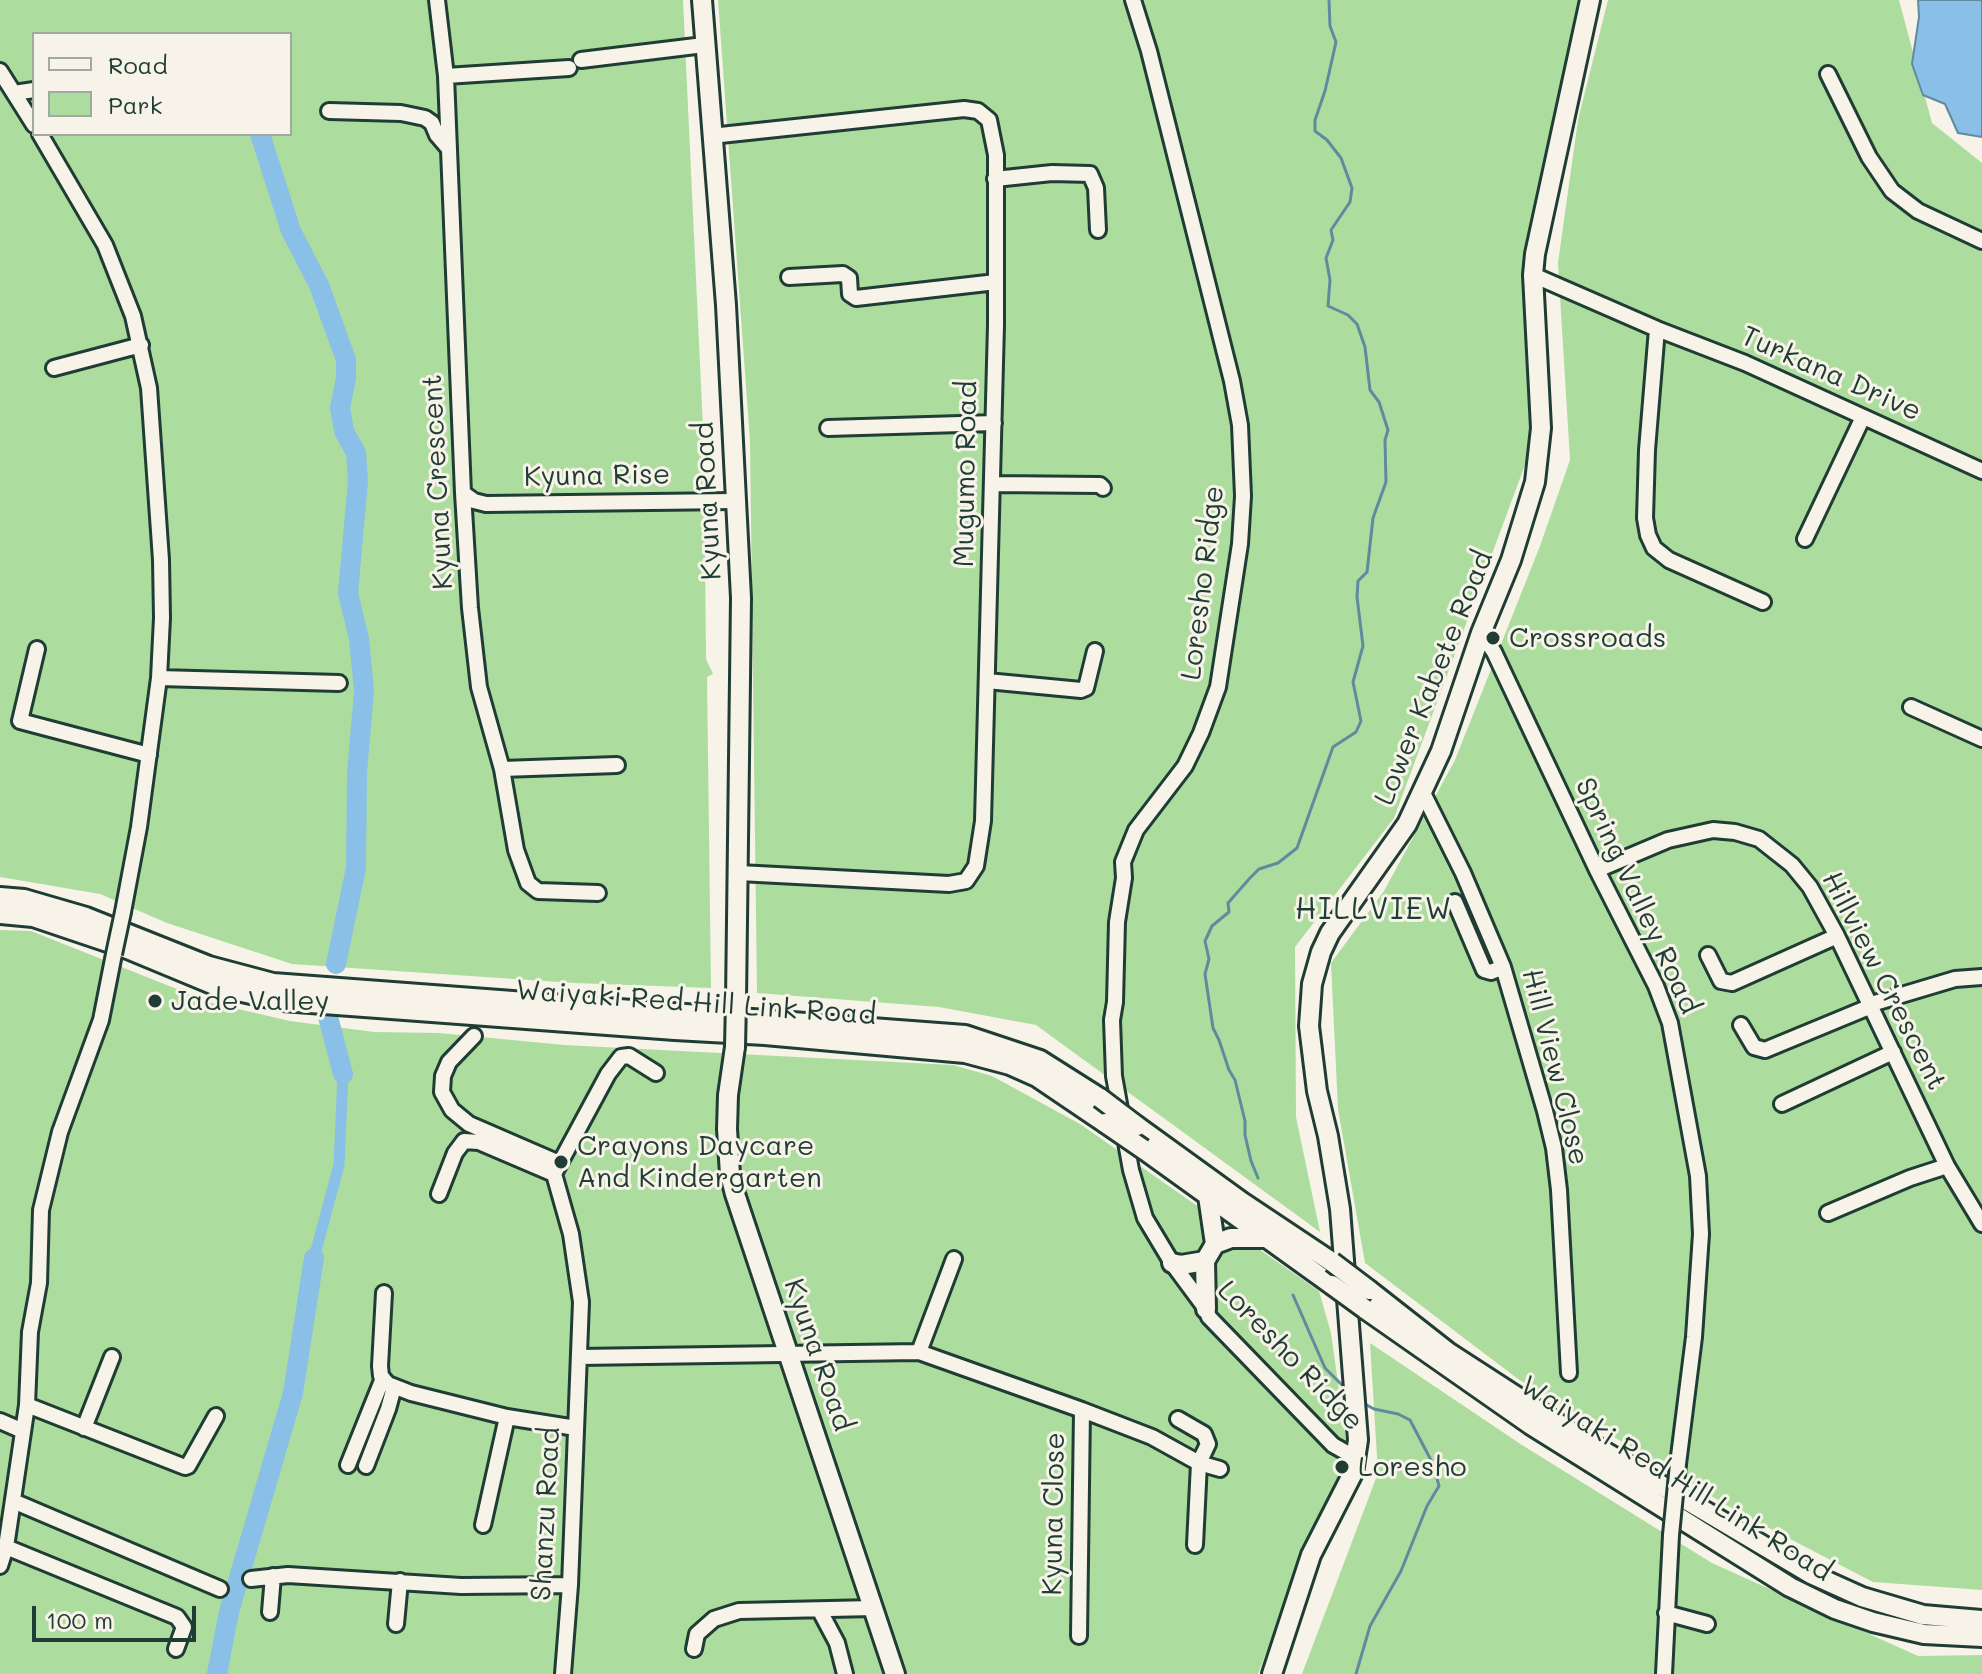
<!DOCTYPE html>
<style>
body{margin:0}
#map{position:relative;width:1982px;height:1674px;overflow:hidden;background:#f7f3e8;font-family:Mali,sans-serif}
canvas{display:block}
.legend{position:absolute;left:32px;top:32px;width:260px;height:104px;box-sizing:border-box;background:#f7f3e8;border:2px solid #a1aaa0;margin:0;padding:10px 14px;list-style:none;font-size:24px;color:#1f3d34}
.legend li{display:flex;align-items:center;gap:16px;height:40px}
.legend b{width:40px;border:2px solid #a1aaa0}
.scale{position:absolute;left:32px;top:1606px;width:164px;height:36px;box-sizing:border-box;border:4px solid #1f3d34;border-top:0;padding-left:10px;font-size:24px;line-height:28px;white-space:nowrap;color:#1f3d34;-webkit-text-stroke:6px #f7f3e8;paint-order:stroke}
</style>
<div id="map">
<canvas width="1982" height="1674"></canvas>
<ul class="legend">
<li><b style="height:10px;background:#f7f3e8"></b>Road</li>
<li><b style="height:22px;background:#addd9e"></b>Park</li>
</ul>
<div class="scale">100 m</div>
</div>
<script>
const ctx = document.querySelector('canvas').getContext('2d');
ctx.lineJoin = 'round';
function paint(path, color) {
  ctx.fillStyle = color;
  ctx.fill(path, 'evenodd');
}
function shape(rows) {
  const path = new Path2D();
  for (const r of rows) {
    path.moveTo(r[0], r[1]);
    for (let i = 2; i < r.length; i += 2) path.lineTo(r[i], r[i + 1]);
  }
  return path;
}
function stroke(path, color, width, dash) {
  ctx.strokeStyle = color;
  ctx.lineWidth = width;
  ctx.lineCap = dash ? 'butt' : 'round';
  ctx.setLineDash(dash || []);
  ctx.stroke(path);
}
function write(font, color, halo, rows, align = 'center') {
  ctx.font = font + ' Mali,sans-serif';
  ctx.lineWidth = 6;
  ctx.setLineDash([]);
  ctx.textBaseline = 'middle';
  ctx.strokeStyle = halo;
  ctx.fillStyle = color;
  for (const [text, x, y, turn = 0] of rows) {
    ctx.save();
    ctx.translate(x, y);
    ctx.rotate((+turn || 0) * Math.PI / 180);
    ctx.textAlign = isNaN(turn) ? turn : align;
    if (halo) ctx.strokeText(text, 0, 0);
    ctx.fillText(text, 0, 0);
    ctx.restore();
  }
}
const green = shape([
 [0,0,683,0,704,450,706,659,713,674,707,677,711,988,574,983,292,964,167,923,100,894,0,877],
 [34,34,290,34,290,134,34,134],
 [718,0,1578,0,1522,266,1532,446,1394,818,1295,947,1296,1117,1320,1232,1036,1025,939,1007,757,993,750,442],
 [1608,0,1899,0,1932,123,1982,163,1982,1590,1873,1582,1738,1512,1518,1379,1365,1263,1338,1109,1331,963,1384,891,1455,760,1540,546,1570,460,1558,263,1578,120],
 [0,930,31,931,212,1003,290,1021,374,1032,439,1033,564,1045,953,1065,992,1076,1080,1124,1319,1291,1331,1333,1346,1440,1335,1487,1307,1545,1258,1674,0,1674],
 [1370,1343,1522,1445,1712,1563,1918,1656,1982,1655,1982,1674,1302,1674,1378,1473]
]);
const water = shape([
 [1918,0,1982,0,1982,137,1958,133,1945,104,1923,95,1912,64,1919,17,1918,0]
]);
const stream = shape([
 [1258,1178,1251,1161,1245,1135,1245,1121,1235,1080,1229,1070,1219,1040,1213,1028,1205,974,1209,959,1205,941,1212,926,1229,912,1228,903,1250,878,1259,869,1278,863,1297,848,1333,747,1356,732,1361,721,1353,682,1363,646,1357,597,1358,581,1367,572,1373,518,1386,482,1385,440,1388,430,1379,402,1370,390,1365,347,1357,324,1348,315,1328,306,1330,280,1326,258,1333,240,1331,230,1350,202,1352,188,1341,158,1327,140,1315,131,1315,120,1325,91,1336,42,1330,26,1329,0],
 [1293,1295,1325,1368,1345,1388],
 [1356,1674,1370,1626,1401,1571,1427,1506,1439,1486,1433,1464,1410,1420,1398,1414,1374,1409,1365,1404]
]);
const canal = shape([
 [314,1258,339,1165,343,1074]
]);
const river = shape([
 [260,134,291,231,319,285,346,360,346,378,340,408,344,431,356,453,358,481,348,593,359,639,364,691,357,773,356,868,336,964],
 [328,1017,343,1074],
 [217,1674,229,1612,293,1393,314,1258]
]);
const minor = shape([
 [437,0,446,76,463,493,470,608,479,687,502,769,516,850,528,883,538,891,598,893],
 [1133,0,1149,51,1232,381,1240,425,1243,496,1240,544,1218,687,1201,733,1185,766,1136,830,1123,862,1124,878,1117,922,1115,1002,1112,1020,1114,1076,1131,1170,1145,1218,1172,1263,1206,1309,1209,1317,1333,1445,1356,1458],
 [581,60,704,45],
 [0,71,34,125],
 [1828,74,1869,157,1892,191,1918,211,1982,241],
 [446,76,569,68],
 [14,93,34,90],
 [329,111,401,113,425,118,432,123,437,135,449,149],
 [40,134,105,245,133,316,149,388,161,560,162,618,159,678,139,827,123,912],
 [711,136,964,109,978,111,989,120,996,155,996,325,983,821,976,866,966,881,949,884,739,873],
 [995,179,1052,173,1090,174,1096,188,1098,230],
 [1533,275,1657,329,1745,363,1982,471],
 [789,277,843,274,849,278,850,294,856,298,996,282],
 [1657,329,1647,450,1645,518,1648,535,1654,548,1669,560,1763,602],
 [54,368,141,345],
 [828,428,994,423],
 [992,484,1100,485,1103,488],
 [463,493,474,501,486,504,734,501],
 [1805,539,1863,417],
 [1481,633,1494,652,1597,870,1656,986,1670,1023,1698,1176,1701,1234,1694,1337,1678,1464],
 [37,649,20,721,149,755],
 [159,678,339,683],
 [987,681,1081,690,1086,688,1095,651],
 [1911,707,1982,739],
 [502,769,617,765],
 [1422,791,1463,873,1503,967,1545,1111,1554,1148,1559,1190,1569,1373],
 [1597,870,1668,840,1713,830,1735,832,1759,839,1792,865,1810,887,1837,936,1947,1166,1982,1224],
 [1455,902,1484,970,1491,972,1503,967],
 [1708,955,1721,981,1732,983,1837,936],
 [1868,1005,1955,979,1982,977],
 [1741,1025,1754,1047,1765,1050,1869,1007],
 [474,1036,449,1062,443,1076,442,1092,452,1110,469,1124,559,1163],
 [1782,1104,1893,1052],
 [439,1194,455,1153,464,1141,479,1142,554,1174],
 [1828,1213,1910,1178,1947,1166],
 [384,1293,380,1366,381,1376,388,1384,411,1393,507,1417,576,1428],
 [919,1352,954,1259],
 [579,1357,919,1352,1082,1410,1079,1636],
 [27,1405,185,1467,188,1466,216,1416],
 [1082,1410,1152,1437,1199,1463,1220,1469],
 [1178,1419,1204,1434,1208,1444,1199,1463,1195,1545],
 [0,1421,23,1431],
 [84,1428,112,1357],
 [348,1465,383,1378],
 [366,1466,388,1409,394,1387],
 [13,1501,220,1589],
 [483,1525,507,1417],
 [6,1547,177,1617,184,1627,176,1649],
 [0,1566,6,1547,27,1405,30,1332,39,1283,41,1210,60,1132,101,1020,114,954],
 [251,1579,288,1575,461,1586,570,1585],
 [820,1611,837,1643,845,1674],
 [270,1612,273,1576],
 [1666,1613,1707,1624],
 [396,1624,400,1581],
 [694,1649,697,1634,714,1619,739,1611,874,1608],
 [563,1674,570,1585,581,1302,571,1234,554,1174,608,1074,621,1057,629,1056,656,1073],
 [1664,1674,1671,1535]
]);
const major = shape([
 [702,0,726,305,741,598,736,1001],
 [0,897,24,899,86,917,209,966,273,983,965,1035,1040,1060,1100,1098],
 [0,914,33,917,125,948,219,987,283,1001,675,1030,765,1035,965,1053,1010,1065,1037,1077,1105,1123],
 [735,1047,728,1095,727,1129,730,1174,735,1194,895,1674],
 [1137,1126,1242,1202,1332,1262],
 [1143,1149,1332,1285],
 [1215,1244,1231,1238,1267,1238],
 [1172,1263,1181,1265,1205,1261],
 [1369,1290,1448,1352,1570,1431,1811,1574,1862,1597,1923,1615,1982,1620],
 [1206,1309,1205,1261,1215,1244,1208,1196],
 [1365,1309,1531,1425,1790,1587,1835,1609,1873,1622,1924,1634,1982,1637],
 [1272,1674,1311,1555,1353,1473,1358,1440,1340,1209,1328,1136,1317,1091,1309,1026,1312,984,1321,952,1330,933,1407,824,1441,751,1481,633,1511,560,1535,482,1541,428,1533,275,1535,254,1590,0]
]);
const minorBridge = shape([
 [114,954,123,912],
 [1671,1535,1678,1464]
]);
const majorBridge = shape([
 [735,1047,736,1001],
 [1100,1098,1137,1126],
 [1105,1123,1143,1149],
 [1332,1262,1369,1290],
 [1332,1285,1365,1309]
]);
const markers = [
 [1493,638,8,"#1f3d34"],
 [155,1001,8,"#1f3d34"],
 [561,1162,8,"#1f3d34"],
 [1342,1467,8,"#1f3d34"]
];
const streetNames = [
 ["Turkana Drive",1831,374,24],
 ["Mugumo Road",966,474,-89],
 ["Kyuna Rise",597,476,-1],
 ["Kyuna Crescent",438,482,-93],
 ["Kyuna Road",708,501,-93],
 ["Loresho Ridge",1203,583,-83],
 ["Lower Kabete Road",1434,678,-68],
 ["Spring Valley Road",1637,896,65],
 ["Hillview Crescent",1884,981,63],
 ["Waiyaki Red Hill Link Road",696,1003,4],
 ["Hill View Close",1555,1067,76],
 ["Kyuna Road",818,1355,71],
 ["Loresho Ridge",1290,1356,46],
 ["Waiyaki Red Hill Link Road",1676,1479,32],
 ["Shanzu Road",546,1514,-87],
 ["Kyuna Close",1054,1514,-89]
];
const poiNames = [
 ["Crossroads",1509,638],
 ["Jade Valley",171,1001],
 ["Crayons Daycare",577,1146],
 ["And Kindergarten",577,1178],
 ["Loresho",1358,1467]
];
const neighbourhoodNames = [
 ["HILLVIEW",1374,910]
];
paint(green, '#addd9e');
paint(water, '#8abfe7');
stroke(water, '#5f8b9f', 2);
stroke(stream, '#5f8b9f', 3);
stroke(canal, '#8abfe7', 11);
stroke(river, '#8abfe7', 20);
stroke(minor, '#1f3d34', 20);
stroke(major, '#1f3d34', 24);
stroke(minor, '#f7f3e8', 14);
stroke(major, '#f7f3e8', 18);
stroke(minorBridge, '#1f3d34', 20, []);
stroke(majorBridge, '#1f3d34', 24, []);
stroke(minorBridge, '#f7f3e8', 14);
stroke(majorBridge, '#f7f3e8', 18);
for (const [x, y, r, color] of markers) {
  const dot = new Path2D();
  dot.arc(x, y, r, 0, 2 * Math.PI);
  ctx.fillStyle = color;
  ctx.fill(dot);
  stroke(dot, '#f7f3e8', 3);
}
write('28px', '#1f3d34', '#f7f3e8', streetNames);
write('28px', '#1f3d34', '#f7f3e8', poiNames, 'left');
ctx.letterSpacing = '2px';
write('30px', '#1f3d34', '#f7f3e8', neighbourhoodNames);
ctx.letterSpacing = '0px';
</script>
